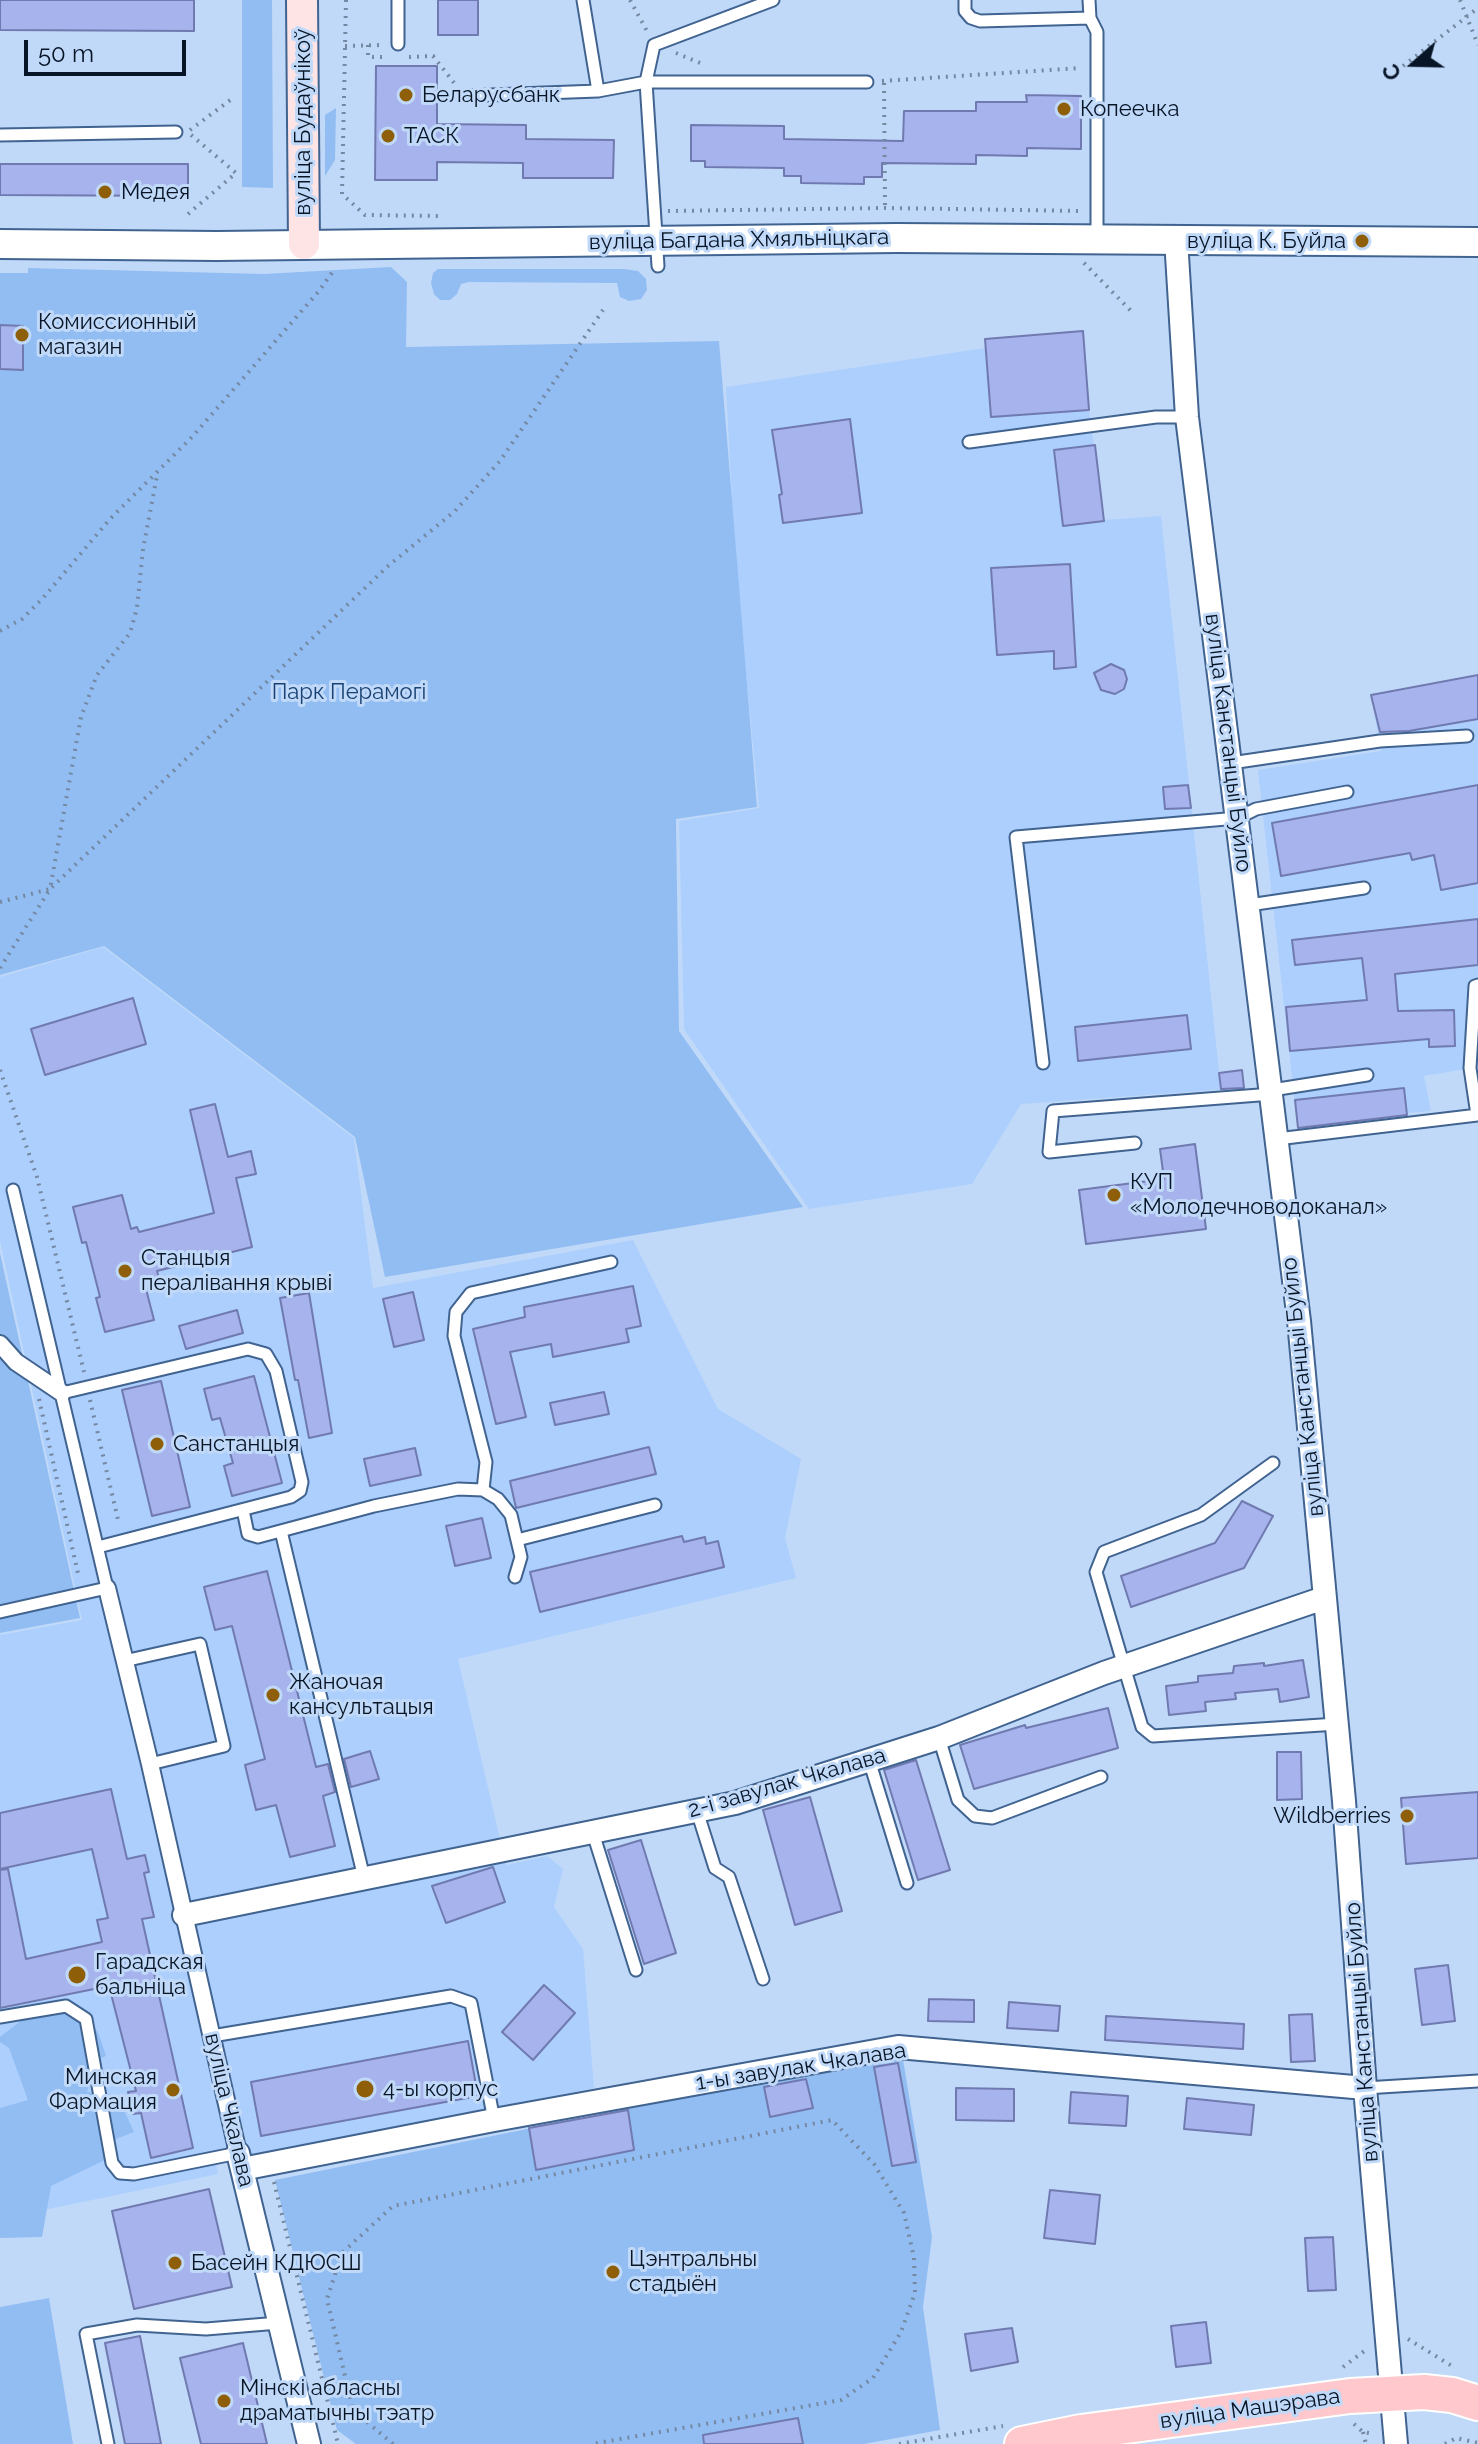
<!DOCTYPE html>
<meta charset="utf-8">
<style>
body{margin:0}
#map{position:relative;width:1478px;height:2444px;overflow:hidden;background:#c1d9f8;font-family:Raleway,sans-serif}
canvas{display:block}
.north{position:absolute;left:1374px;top:24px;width:80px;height:80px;-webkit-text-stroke:6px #c1d9f8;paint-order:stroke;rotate:250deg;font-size:22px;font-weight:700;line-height:32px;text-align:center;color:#071527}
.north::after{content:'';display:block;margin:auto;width:28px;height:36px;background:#071527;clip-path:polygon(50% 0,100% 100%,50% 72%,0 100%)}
.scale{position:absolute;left:24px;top:40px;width:162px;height:36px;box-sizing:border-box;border:4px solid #071527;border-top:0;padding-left:10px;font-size:24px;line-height:28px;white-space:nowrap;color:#071527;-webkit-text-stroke:6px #c1d9f8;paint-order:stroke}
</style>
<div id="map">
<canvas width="1478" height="2444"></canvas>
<div class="north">С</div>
<div class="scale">50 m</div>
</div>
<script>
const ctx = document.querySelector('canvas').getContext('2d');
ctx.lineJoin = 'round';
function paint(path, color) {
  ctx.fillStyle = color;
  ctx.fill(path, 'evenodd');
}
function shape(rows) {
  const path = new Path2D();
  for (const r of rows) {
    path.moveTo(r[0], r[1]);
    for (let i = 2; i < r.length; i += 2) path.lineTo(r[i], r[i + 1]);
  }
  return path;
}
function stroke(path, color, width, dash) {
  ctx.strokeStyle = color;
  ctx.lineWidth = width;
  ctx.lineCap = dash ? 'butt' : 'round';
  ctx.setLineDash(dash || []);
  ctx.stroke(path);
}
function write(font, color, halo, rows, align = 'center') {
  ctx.font = font + ' Raleway,sans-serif';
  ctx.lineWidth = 6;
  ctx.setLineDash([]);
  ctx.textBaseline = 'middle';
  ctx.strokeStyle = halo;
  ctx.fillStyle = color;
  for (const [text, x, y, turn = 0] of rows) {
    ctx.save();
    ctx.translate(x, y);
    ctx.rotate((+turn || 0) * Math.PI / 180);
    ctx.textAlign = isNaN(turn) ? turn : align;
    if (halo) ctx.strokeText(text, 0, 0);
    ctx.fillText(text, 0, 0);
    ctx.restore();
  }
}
const built = shape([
 [1083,331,1089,410,1104,520,1161,516,1219,1072,1242,1070,1244,1088,1021,1104,972,1184,809,1209,684,1029,679,821,759,808,735,559,726,387,985,348,985,339],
 [1478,675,1478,1067,1424,1076,1431,1111,1407,1113,1408,1120,1298,1132,1258,770,1381,751,1371,695],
 [103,947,354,1138,373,1288,633,1240,718,1409,801,1459,785,1538,796,1578,458,1659,506,1865,547,1856,563,1869,554,1907,583,1949,594,2088,216,2162,218,2174,0,2219,0,1635,82,1620,0,1241,0,977]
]);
const green = shape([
 [242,0,272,0,273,188,242,187],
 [336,108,335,160,325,176,325,115],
 [391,267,407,282,406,347,719,341,757,807,676,819,679,1031,803,1207,385,1277,355,1137,104,946,0,975,0,273,28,273,28,268,264,274],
 [438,269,624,269,638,271,646,279,647,290,641,299,629,301,620,297,617,283,469,282,461,284,457,294,450,300,440,300,434,294,431,283,433,273],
 [0,1253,80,1618,0,1633],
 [74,2005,98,2032,106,2056,96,2060,87,2092,117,2095,134,2132,116,2139,107,2159,51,2186,42,2237,0,2238,0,2108,28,2100,9,2048,0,2042,0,2037,35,2010],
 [902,2053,932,2237,923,2307,940,2430,864,2444,356,2444,337,2430,275,2180],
 [49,2298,73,2444,0,2444,0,2307]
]);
const building = shape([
 [0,0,194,0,194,31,0,30,0,0],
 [438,0,478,0,478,35,438,35,438,0],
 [376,66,437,66,437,124,526,125,526,139,614,140,613,178,523,178,523,163,437,162,437,180,375,180,376,66],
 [1026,95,1081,96,1081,149,1027,148,1027,156,976,155,976,164,882,163,882,177,864,177,864,184,801,183,801,176,784,176,784,168,705,167,705,161,691,161,691,125,784,126,784,139,903,141,904,111,976,111,976,102,1027,102,1026,95],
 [0,164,188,164,188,196,0,195,0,164],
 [0,325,23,326,23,370,0,369,0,325],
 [1083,331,1089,410,991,417,985,339,1083,331],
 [850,419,862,513,783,523,779,495,782,494,772,430,850,419],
 [1095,445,1104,521,1063,526,1054,450,1095,445],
 [1070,564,1076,667,1054,669,1054,651,997,655,991,568,1070,564],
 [1111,664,1124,670,1127,679,1124,689,1115,694,1101,690,1094,673,1111,664],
 [1478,675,1478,719,1409,731,1380,732,1371,695,1478,675],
 [1188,785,1191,808,1165,809,1163,787,1188,785],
 [1478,785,1478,883,1441,890,1434,855,1412,860,1410,853,1281,876,1272,823,1478,785],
 [1478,919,1478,965,1395,974,1398,1011,1454,1010,1455,1046,1429,1047,1429,1039,1290,1051,1286,1007,1367,1000,1362,958,1295,965,1292,940,1478,919],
 [133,998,146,1044,45,1075,31,1029,133,998],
 [1187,1015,1191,1049,1078,1061,1075,1027,1187,1015],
 [1242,1070,1244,1088,1221,1089,1219,1073,1242,1070],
 [1404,1088,1407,1115,1298,1128,1295,1100,1404,1088],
 [215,1104,228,1157,251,1151,256,1174,236,1178,252,1247,157,1271,161,1286,146,1289,154,1320,105,1332,96,1298,100,1297,86,1242,82,1243,73,1207,122,1195,131,1229,137,1227,139,1232,214,1213,190,1110,215,1104],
 [1195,1144,1206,1229,1086,1244,1079,1190,1164,1179,1160,1149,1195,1144],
 [633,1286,641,1326,626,1329,629,1342,553,1357,551,1344,510,1352,526,1417,496,1424,473,1329,525,1317,524,1307,633,1286],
 [413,1292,424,1340,394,1347,383,1299,413,1292],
 [309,1293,332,1433,309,1438,298,1380,295,1380,280,1298,309,1293],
 [237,1310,243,1333,186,1349,179,1326,237,1310],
 [254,1376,282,1483,232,1496,224,1466,233,1463,220,1418,212,1420,204,1389,254,1376],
 [161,1381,190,1507,152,1516,122,1390,161,1381],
 [604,1392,609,1414,555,1425,550,1403,604,1392],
 [649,1447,656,1474,516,1508,510,1481,649,1447],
 [415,1448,421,1475,370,1486,364,1459,415,1448],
 [1242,1501,1273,1516,1244,1568,1131,1607,1121,1576,1215,1543,1242,1501],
 [482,1518,491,1558,455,1566,446,1526,482,1518],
 [682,1536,684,1542,705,1537,706,1544,718,1541,724,1567,540,1612,530,1572,682,1536],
 [267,1571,316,1767,328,1764,335,1792,323,1796,335,1846,290,1857,276,1805,256,1810,245,1765,265,1759,232,1626,215,1630,204,1587,267,1571],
 [1303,1660,1309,1697,1280,1702,1278,1689,1235,1693,1236,1699,1205,1702,1206,1711,1169,1715,1166,1686,1198,1682,1198,1676,1233,1673,1234,1666,1264,1663,1264,1666,1303,1660],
 [1108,1708,1118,1748,974,1789,960,1745,1025,1725,1026,1728,1108,1708],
 [370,1751,379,1779,351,1787,344,1759,370,1751],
 [1277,1752,1301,1752,1302,1799,1277,1800,1277,1752],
 [916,1760,950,1870,918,1880,884,1770,916,1760],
 [111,1789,127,1859,145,1855,149,1872,144,1873,154,1917,142,1919,193,2148,151,2158,141,2113,133,2114,128,2092,136,2091,109,1986,0,2008,0,1870,8,1869,26,1959,102,1942,97,1920,108,1918,92,1849,0,1869,0,1813,111,1789],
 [1478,1792,1478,1858,1406,1864,1401,1798,1478,1792],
 [810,1797,842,1911,795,1925,763,1810,810,1797],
 [641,1840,676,1953,644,1964,608,1850,641,1840],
 [493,1867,505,1902,446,1923,432,1886,493,1867],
 [1448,1965,1455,2021,1422,2025,1415,1969,1448,1965],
 [544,1985,575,2013,533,2060,502,2032,544,1985],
 [929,1999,974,2000,974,2022,928,2021,929,1999],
 [1009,2002,1060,2006,1058,2031,1007,2028,1009,2002],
 [1312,2014,1315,2061,1291,2062,1289,2015,1312,2014],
 [1106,2016,1244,2024,1243,2049,1105,2040,1106,2016],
 [468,2041,478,2096,261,2136,251,2082,468,2041],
 [898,2063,916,2162,892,2166,874,2067,898,2063],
 [806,2079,813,2108,770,2117,764,2087,806,2079],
 [956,2088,1014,2089,1014,2121,956,2120,956,2088],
 [1071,2092,1128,2096,1126,2126,1069,2123,1071,2092],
 [1187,2098,1254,2105,1251,2135,1184,2129,1187,2098],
 [628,2110,634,2150,536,2170,529,2128,628,2110],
 [209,2189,232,2287,134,2309,112,2211,209,2189],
 [1050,2190,1100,2195,1095,2244,1044,2238,1050,2190],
 [1333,2237,1336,2290,1308,2291,1305,2238,1333,2237],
 [1206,2322,1211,2363,1176,2367,1171,2326,1206,2322],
 [1012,2328,1018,2362,971,2371,965,2334,1012,2328],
 [140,2336,161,2444,125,2444,105,2343,140,2336],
 [243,2343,267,2444,201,2444,180,2358,243,2343],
 [798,2418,803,2444,704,2444,703,2435,798,2418]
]);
const path = shape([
 [346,0,342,194,365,215,441,216],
 [630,0,648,33],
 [1460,0,1478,45],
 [368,45,368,57,388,57],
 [345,46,383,45],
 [676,53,705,65],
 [409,57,433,56,455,84],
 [1403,66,1478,8],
 [882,81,1080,68],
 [884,83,885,208],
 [190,130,233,98],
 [668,211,885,208,1083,211],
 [188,214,236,173,190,134],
 [1084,263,1134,314],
 [0,631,22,619,43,598,110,519,193,436,319,291,334,270],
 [0,902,50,889,81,717,97,675,130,633,137,608,143,549,157,476],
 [0,968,50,889,388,566,455,511,500,461,603,310],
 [0,1070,37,1177,84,1372],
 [39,1399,79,1578],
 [90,1400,119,1524],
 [274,2182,338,2444],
 [1408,2339,1452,2366],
 [1343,2367,1367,2349],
 [1354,2424,1363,2432,1374,2434],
 [1363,2432,1366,2444],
 [393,2444,353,2410,327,2299,342,2253,393,2206,832,2120,874,2164,904,2213,914,2258,915,2293,901,2332,873,2378,841,2400,592,2444],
 [899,2444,1003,2426],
 [1445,2444,1456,2438,1478,2443]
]);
const service = shape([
 [583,0,598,91],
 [965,0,965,11,971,18,980,21,1090,18,1097,32,1097,239],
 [1089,0,1090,18],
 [398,44,398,0],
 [463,96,598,91,646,82,867,82],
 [0,135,176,132],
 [658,266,646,82,654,45,773,0],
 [969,442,1156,417,1187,417],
 [1231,763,1380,741,1467,736],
 [1249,905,1364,888],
 [1043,1063,1016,837,1238,818,1256,809,1347,792],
 [1272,1090,1367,1075],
 [1477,1115,1470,1068,1475,986,1478,985],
 [1277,1139,1478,1115],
 [1135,1143,1049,1152,1053,1111,1272,1094],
 [62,1393,248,1349,266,1354,276,1371,302,1482,300,1491,291,1497,98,1547],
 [1273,1463,1201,1515,1104,1552,1096,1572,1142,1727,1153,1736,1337,1724],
 [483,1490,486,1462,454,1336,456,1312,471,1293,611,1262],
 [243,1510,248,1534,258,1537,374,1506,458,1489,483,1490,498,1499,511,1515,521,1557,515,1577],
 [281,1531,364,1878],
 [517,1540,655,1505],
 [0,1612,107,1588,13,1190],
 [124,1661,200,1644,224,1746,150,1764],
 [939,1738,958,1800,975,1816,992,1818,1101,1777],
 [869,1760,907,1883],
 [697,1811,715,1868,729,1877,763,1979],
 [592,1830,636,1970],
 [0,2017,66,2006,86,2019,112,2163,120,2173,134,2174,238,2153],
 [212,2036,451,1996,471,2003,494,2120],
 [1365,2088,1478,2081],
 [108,2444,86,2334,137,2325,206,2329,279,2323]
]);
const pedestrian = shape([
 [0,1344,16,1362,62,1393],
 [107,1588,150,1764,238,2153]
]);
const minor = shape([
 [1176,239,1187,417,1299,1321,1344,1801,1365,2088,1396,2444],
 [184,1915,735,1803,939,1738,1104,1673,1324,1598],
 [238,2153,309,2444],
 [242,2169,494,2120,898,2047,1365,2088]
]);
const tertiary = shape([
 [0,244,217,246,897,238,1478,242]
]);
const secondary = shape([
 [302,0,304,244]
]);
const primary = shape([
 [1022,2444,1081,2432,1350,2396,1424,2392,1452,2395,1478,2403]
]);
const markers = [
 [406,95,8,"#8e5f08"],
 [1064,109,8,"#8e5f08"],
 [388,136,8,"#8e5f08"],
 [105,192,8,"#8e5f08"],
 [1362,241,8,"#8e5f08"],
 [22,335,8,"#8e5f08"],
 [1114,1195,8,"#8e5f08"],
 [125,1271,8,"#8e5f08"],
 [157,1444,8,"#8e5f08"],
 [273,1695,8,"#8e5f08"],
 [1407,1816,8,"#8e5f08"],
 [77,1975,10,"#8e5f08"],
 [365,2089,10,"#8e5f08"],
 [173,2090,8,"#8e5f08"],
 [175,2263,8,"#8e5f08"],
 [613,2272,8,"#8e5f08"],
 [224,2401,8,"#8e5f08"]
];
const poiNames = [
 ["Беларусбанк",422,95],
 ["Копеечка",1080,109],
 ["ТАСК",404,136],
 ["Медея",121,192],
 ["вуліца К. Буйла",1346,241,"right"],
 ["Комиссионный",38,322],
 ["магазин",38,347],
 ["КУП",1130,1182],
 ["«Молодечноводоканал»",1130,1207],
 ["Станцыя",141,1258],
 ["пералівання крыві",141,1283],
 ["Санстанцыя",173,1444],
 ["Жаночая",289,1682],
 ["кансультацыя",289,1707],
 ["Wildberries",1391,1816,"right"],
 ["Гарадская",95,1962],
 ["бальніца",95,1987],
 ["Минская",157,2077,"right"],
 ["Фармация",157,2102,"right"],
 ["4-ы корпус",383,2089],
 ["Цэнтральны",629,2259],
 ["стадыён",629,2284],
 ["Басейн КДЮСШ",191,2263],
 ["Мінскі абласны",240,2388],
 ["драматычны тэатр",240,2413]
];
const streetNames = [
 ["вуліца Будаўнікоў",303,122,-90],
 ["вуліца Багдана Хмяльніцкага",739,240,-1],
 ["вуліца Канстанцыі Буйло",1228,743,83],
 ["вуліца Канстанцыі Буйло",1303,1387,-96],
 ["2-і завулак Чкалава",787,1783,-16],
 ["вуліца Канстанцыі Буйло",1362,2032,-94],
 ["1-ы завулак Чкалава",801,2067,-9],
 ["вуліца Чкалава",229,2110,77],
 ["вуліца Машэрава",1250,2409,-8]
];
const parkNames = [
 ["Парк Перамогі",349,692]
];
paint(built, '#accffd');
paint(green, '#92bdf3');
paint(building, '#a6b3ec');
stroke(building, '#707ab0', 2);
stroke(service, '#406390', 15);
stroke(pedestrian, '#406390', 20);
stroke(minor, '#406390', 26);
stroke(tertiary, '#406390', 32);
stroke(secondary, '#406390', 34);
stroke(primary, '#fff', 38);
stroke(path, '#7488a1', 4, [2, 6]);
stroke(service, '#fff', 11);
stroke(pedestrian, '#fff', 16);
stroke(minor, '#fff', 22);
stroke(tertiary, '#fff', 28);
stroke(secondary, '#ffe4e6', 30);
stroke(primary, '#fec8cc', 34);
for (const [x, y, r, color] of markers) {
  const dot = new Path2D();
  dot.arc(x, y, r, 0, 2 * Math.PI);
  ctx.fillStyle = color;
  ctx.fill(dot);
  stroke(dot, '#c1d9f8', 3);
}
write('22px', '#071527', '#c1d9f8', poiNames, 'left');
write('22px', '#071527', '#c1d9f8', streetNames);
write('22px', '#184273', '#c1d9f8', parkNames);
</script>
